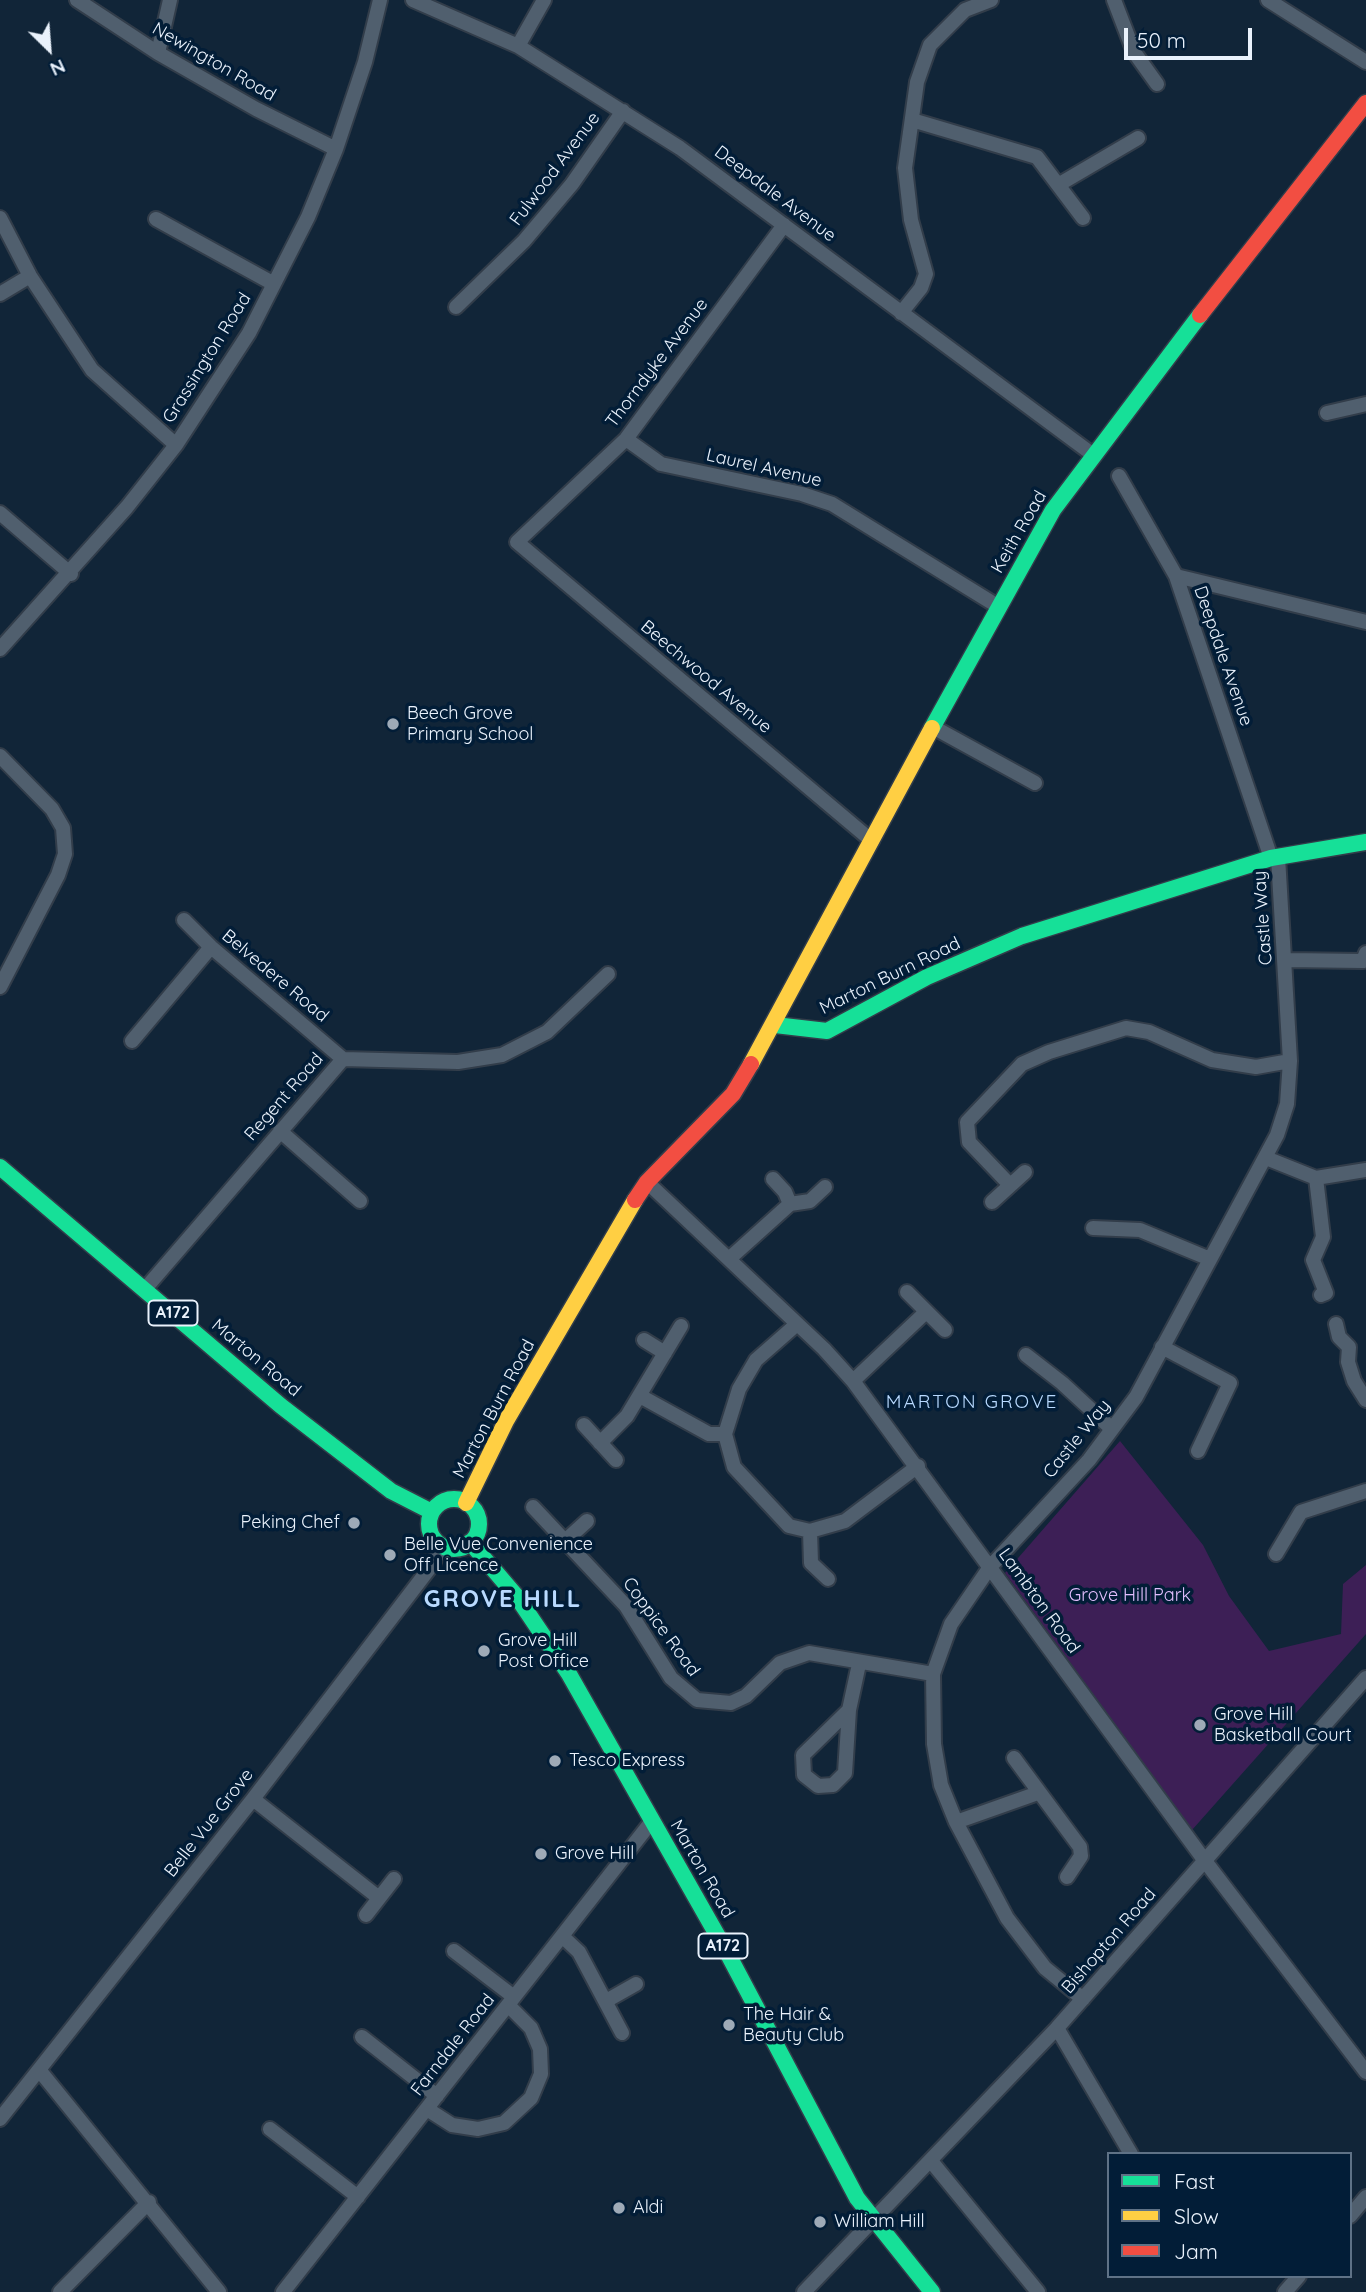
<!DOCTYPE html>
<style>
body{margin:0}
#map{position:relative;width:1366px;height:2292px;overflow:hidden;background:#112538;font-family:Quicksand,sans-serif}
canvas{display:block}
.legend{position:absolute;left:1107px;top:2152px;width:245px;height:126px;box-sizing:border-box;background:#021d37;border:2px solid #5f7286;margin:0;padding:9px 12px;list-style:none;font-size:21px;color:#eaf2fc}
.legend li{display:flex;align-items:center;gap:14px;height:35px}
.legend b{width:35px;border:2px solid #5f7286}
.north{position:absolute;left:14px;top:14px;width:70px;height:70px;-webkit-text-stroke:5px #021d37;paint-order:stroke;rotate:155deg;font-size:19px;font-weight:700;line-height:28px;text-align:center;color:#eaf2fc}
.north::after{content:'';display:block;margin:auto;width:24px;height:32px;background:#eaf2fc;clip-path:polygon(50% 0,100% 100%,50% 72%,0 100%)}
.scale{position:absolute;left:1124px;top:28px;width:128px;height:32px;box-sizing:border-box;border:4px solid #eaf2fc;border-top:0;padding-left:9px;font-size:21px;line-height:24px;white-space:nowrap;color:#eaf2fc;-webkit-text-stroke:5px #021d37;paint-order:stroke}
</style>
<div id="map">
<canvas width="1366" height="2292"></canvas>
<ul class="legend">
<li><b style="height:9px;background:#16e098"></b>Fast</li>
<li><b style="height:9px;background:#ffcf43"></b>Slow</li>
<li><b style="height:9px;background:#f24e42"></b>Jam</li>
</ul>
<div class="north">N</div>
<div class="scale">50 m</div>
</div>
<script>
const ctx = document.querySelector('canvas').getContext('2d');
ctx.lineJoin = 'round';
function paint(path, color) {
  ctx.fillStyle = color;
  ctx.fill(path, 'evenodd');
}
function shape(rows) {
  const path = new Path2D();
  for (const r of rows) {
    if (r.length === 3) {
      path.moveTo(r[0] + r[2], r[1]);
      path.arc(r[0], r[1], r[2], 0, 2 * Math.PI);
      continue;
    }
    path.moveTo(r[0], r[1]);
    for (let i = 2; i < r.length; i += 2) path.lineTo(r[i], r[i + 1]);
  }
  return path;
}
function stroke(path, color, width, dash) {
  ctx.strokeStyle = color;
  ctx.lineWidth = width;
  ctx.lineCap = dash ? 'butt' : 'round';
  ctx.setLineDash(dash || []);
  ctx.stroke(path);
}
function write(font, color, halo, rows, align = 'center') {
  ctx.font = font + ' Quicksand,sans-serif';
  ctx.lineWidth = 7;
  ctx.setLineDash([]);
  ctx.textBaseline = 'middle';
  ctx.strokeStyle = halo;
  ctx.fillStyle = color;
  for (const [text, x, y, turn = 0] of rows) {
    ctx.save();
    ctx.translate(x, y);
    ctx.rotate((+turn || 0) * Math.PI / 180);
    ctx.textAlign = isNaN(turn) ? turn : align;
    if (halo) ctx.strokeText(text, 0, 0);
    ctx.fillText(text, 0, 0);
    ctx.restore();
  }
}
const green = shape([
 [1120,1441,1203,1545,1229,1596,1269,1651,1341,1634,1343,1584,1366,1565,1366,1634,1192,1830,1005,1573]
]);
const street = shape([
 [77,0,158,53,256,109,336,149],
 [413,0,518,46,680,148,1092,454],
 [1114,0,1134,52,1157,84],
 [1268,0,1366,62],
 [518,46,544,0],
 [158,53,170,0],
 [912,120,1037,157,1083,218],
 [1058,185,1138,138],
 [0,218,30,276,92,370,176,445],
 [156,219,274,284],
 [784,225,626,439,517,542,872,841],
 [0,294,30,276],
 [456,307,524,241,572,184,623,111],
 [901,313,921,288,926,274,911,220,905,168,917,82,930,45,965,10,991,0],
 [1327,413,1366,404],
 [626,439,661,464,802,494,832,504,999,607],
 [1119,476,1176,576,1271,858],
 [0,513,71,574],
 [1176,576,1366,622],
 [0,649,127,507,176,445,249,333,308,217,336,149,365,62,380,0],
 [933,727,1035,783],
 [0,756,52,809,63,828,65,854,58,875,0,987],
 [184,920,211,947,343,1059],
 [1286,960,1363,961,1366,953],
 [132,1041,211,947],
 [280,1131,360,1201],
 [1266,1158,1316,1178,1323,1237,1313,1260,1326,1293,1321,1295],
 [1316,1178,1366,1170],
 [773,1179,785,1192,790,1204],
 [647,1182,824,1349,853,1381,1205,1861,1366,2072],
 [1010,1185,969,1142,967,1122,1022,1064,1049,1052,1126,1028,1149,1032,1212,1060,1256,1067,1290,1061],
 [992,1202,1025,1172],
 [1093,1228,1140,1230,1210,1259],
 [730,1258,790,1204,810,1201,825,1187],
 [145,1289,343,1059,458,1062,502,1055,547,1032,608,974],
 [907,1292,945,1330],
 [797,1324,756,1360,739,1389,725,1434,734,1467,789,1526,810,1531,845,1521,918,1466],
 [1336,1324,1339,1337,1349,1347,1348,1362,1354,1381,1366,1400],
 [644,1340,665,1353],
 [1162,1347,1230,1383,1198,1451],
 [1026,1355,1062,1383,1112,1429],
 [853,1381,926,1312],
 [640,1396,709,1434,725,1434],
 [584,1425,616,1460],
 [600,1443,627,1416,681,1326],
 [533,1507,626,1606,671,1678,697,1700,731,1703,746,1696,780,1663,809,1653,933,1674],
 [810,1531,811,1563,828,1579],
 [565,1541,587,1521],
 [1276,1554,1301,1512,1366,1491],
 [849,1710,803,1755,804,1775,818,1786,833,1785,845,1773,849,1710,859,1664],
 [1014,1758,1080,1847,1081,1856,1067,1877],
 [253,1799,379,1898],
 [956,1822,1038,1793],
 [366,1915,394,1879],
 [562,1936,579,1952,622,2033],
 [454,1951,514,1997],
 [1083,1999,1045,1968,1007,1918,956,1822,941,1785,934,1744,933,1674,951,1624,990,1567,1089,1460,1136,1397,1277,1135,1287,1104,1290,1061,1278,857],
 [606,2001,636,1984],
 [1057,2028,1131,2154],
 [362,2037,437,2096],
 [40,2071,219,2292],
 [427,2109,452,2125,478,2129,504,2123,531,2098,541,2074,540,2049,531,2028,508,2005],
 [0,2119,253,1799,432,1565,442,1546],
 [270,2129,358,2197],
 [931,2161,1038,2292],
 [1350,2216,1366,2197],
 [60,2292,149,2202],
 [283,2292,652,1821],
 [804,2292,1057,2028,1366,1678],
 [1285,2292,1299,2276]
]);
const fast = shape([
 [932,728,1053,510,1200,315],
 [775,1025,827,1031,927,977,1022,936,1271,858,1366,842],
 [0,1167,281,1406,391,1491,432,1512],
 [454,1524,25],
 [470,1542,517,1597,569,1674,729,1956,857,2198,932,2292]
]);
const slow = shape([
 [751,1064,932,728],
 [466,1503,506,1421,635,1200]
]);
const jam = shape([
 [1200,315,1366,103],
 [635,1200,647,1182,733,1094,751,1064]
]);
const markers = [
 [393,724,7,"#9eaab7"],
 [354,1523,7,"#9eaab7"],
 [390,1555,7,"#9eaab7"],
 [484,1651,7,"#9eaab7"],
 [1200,1725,7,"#9eaab7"],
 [555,1761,7,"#9eaab7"],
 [541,1854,7,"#9eaab7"],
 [729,2025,7,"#9eaab7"],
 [619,2208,7,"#9eaab7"],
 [820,2222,7,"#9eaab7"]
];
const shields = [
 [173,1313,49],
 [723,1946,49]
];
const shieldNames = [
 ["A172",173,1313],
 ["A172",723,1946]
];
const streetNames = [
 ["Newington Road",214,62,30],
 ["Fulwood Avenue",555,169,-53],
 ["Deepdale Avenue",775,194,37],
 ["Grassington Road",207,358,-58],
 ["Thorndyke Avenue",657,363,-53],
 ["Laurel Avenue",764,468,13],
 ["Keith Road",1019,532,-60],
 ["Deepdale Avenue",1223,656,71],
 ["Beechwood Avenue",706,677,40],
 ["Castle Way",1263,918,-94],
 ["Belvedere Road",275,976,40],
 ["Marton Burn Road",890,976,-26],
 ["Regent Road",284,1097,-49],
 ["Marton Road",256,1358,40],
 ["Marton Burn Road",494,1409,-62],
 ["Castle Way",1077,1439,-51],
 ["Lambton Road",1039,1601,54],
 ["Coppice Road",661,1627,54],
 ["Belle Vue Grove",209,1823,-52],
 ["Marton Road",702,1869,60],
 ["Bishopton Road",1109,1941,-49],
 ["Farndale Road",453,2045,-52]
];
const poiNames = [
 ["Beech Grove",407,714],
 ["Primary School",407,735],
 ["Peking Chef",340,1523,"right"],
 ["Belle Vue Convenience",404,1545],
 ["Off Licence",404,1566],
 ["Grove Hill",498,1641],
 ["Post Office",498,1662],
 ["Grove Hill",1214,1715],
 ["Basketball Court",1214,1736],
 ["Tesco Express",569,1761],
 ["Grove Hill",555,1854],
 ["The Hair &",743,2015],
 ["Beauty Club",743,2036],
 ["Aldi",633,2208],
 ["William Hill",834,2222]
];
const parkNames = [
 ["Grove Hill Park",1130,1596]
];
const neighbourhoodNames = [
 ["MARTON GROVE",972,1402]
];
const districtNames = [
 ["GROVE HILL",503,1600]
];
paint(green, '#3d1f56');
stroke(street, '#323d4a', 18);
stroke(fast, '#323d4a', 19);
stroke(slow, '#323d4a', 19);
stroke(jam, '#323d4a', 19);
stroke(street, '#505f6e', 14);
stroke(fast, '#16e098', 16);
stroke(slow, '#ffcf43', 16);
stroke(jam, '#f24e42', 16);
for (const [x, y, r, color] of markers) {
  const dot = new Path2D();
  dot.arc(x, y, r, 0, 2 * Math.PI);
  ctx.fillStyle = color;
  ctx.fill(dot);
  stroke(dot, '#021d37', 2.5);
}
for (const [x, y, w] of shields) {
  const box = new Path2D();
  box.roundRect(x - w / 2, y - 12.5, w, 25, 5);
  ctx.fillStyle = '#021d37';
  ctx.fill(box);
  stroke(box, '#eaf2fc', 2);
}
write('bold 16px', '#eaf2fc', null, shieldNames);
write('18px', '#eaf2fc', '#021d37', streetNames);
write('18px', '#eaf2fc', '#021d37', poiNames, 'left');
write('18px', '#e2befd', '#021d37', parkNames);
ctx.letterSpacing = '2px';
write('19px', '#b9daff', '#021d37', neighbourhoodNames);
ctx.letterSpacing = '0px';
ctx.letterSpacing = '2px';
write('bold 24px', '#b9daff', '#021d37', districtNames);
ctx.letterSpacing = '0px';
</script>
